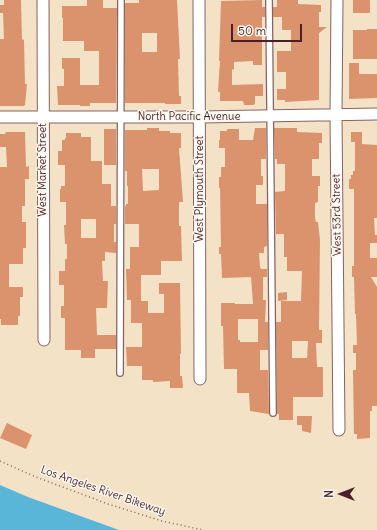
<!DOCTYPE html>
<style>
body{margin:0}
#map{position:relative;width:377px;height:530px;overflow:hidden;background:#f4e2c7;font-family:Delius,sans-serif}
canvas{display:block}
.north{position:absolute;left:321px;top:474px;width:40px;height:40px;-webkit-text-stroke:3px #fbf7ec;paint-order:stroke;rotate:270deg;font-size:11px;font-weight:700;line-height:16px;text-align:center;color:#4a1f2b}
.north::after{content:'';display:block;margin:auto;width:14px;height:18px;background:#4a1f2b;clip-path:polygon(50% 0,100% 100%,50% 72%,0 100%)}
.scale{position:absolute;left:231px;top:24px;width:71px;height:18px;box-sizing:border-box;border:2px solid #4a1f2b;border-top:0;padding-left:5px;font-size:12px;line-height:14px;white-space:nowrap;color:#4a1f2b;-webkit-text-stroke:3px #fbf7ec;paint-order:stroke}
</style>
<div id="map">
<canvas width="377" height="530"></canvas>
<div class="north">N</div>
<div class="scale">50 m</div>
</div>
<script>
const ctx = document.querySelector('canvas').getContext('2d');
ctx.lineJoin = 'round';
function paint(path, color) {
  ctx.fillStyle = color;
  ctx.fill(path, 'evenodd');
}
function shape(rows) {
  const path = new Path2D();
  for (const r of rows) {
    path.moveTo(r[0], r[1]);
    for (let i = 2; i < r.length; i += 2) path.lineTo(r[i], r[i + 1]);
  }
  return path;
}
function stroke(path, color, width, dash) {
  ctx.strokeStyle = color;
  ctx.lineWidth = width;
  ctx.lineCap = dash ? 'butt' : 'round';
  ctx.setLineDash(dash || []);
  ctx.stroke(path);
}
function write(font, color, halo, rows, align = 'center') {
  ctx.font = font + ' Delius,sans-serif';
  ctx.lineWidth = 3;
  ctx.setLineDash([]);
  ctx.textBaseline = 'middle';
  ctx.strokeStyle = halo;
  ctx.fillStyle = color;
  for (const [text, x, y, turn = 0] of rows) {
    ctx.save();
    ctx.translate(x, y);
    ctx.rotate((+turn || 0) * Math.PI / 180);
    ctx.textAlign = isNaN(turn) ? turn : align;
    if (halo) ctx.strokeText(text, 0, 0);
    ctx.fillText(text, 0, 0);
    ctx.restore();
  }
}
const water = shape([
 [0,485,28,497,119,530,0,530]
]);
const building = shape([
 [4,0,21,0,22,39,24,40,25,84,27,84,25,105,24,106,0,106,0,39,4,39,3,13,0,13,0,5,4,5],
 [87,0,103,0,103,8,117,8,116,103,90,103,90,106,80,106,80,105,58,105,57,86,64,86,64,69,62,69,62,58,80,58,80,85,99,85,99,51,84,51,84,41,63,41,63,18,62,18,62,6,87,6],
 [139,0,177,0,180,59,178,59,179,96,181,96,181,104,165,104,165,103,125,103,125,3,139,3],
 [142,33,157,33,157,52,142,52],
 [262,0,262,7,265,7,265,17,262,17,262,65,253,65,253,61,234,62,234,70,232,69,232,85,263,84,263,96,255,96,255,103,254,105,244,105,243,101,220,101,220,92,218,92,220,61,219,61,221,1],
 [277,0,298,0,298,4,321,5,321,12,319,12,319,27,327,27,319,33,319,100,285,102,285,100,277,100,277,89,286,89,286,72,277,72,277,51,291,51,291,30,282,30,282,17,273,17,273,7,277,7],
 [353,0,370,0,370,13,353,13],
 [367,29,377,29,377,59,353,59,353,30,367,30],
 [349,63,359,63,359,74,377,74,377,98,349,99],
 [147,128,159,128,159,131,170,131,170,133,181,133,181,148,179,148,183,202,179,202,179,226,181,226,182,261,161,261,161,275,141,275,141,301,148,301,148,313,164,313,164,294,159,294,159,283,180,283,181,354,180,354,180,376,182,376,183,388,170,388,170,381,153,382,153,380,142,380,142,366,127,366,126,347,142,347,142,323,131,323,131,300,127,300,126,269,130,269,130,247,139,247,139,224,125,224,125,206,126,206,126,204,128,204,128,186,127,186,127,171,125,171,125,130,147,130],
 [142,169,159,169,159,190,143,191],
 [255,128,266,128,266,159,261,159,261,176,263,176,263,185,256,185,256,204,267,204,267,246,264,247,264,253,259,253,260,267,261,269,267,269,267,277,263,277,263,300,266,300,265,322,268,322,268,350,260,350,260,370,268,370,269,414,250,411,249,393,237,393,237,369,224,369,223,326,221,326,221,303,235,303,235,304,253,304,251,277,222,278,221,254,219,254,219,247,221,247,220,188,219,188,219,177,221,177,221,167,225,167,225,148,219,148,219,140,220,140,220,131,227,131,227,129,239,129,239,140,253,140],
 [238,319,258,319,258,342,240,342,240,340,238,340],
 [274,128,297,128,297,132,322,133,322,143,319,143,319,159,312,159,312,176,320,176,320,186,318,186,318,202,315,203,315,218,316,222,318,222,320,240,319,330,322,330,322,343,316,343,317,367,323,367,323,397,293,397,293,420,279,420,279,414,277,414,276,322,281,322,281,301,301,301,302,271,287,271,287,257,284,257,284,234,276,234,275,192,285,191,285,164,277,164,277,159,275,159],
 [292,341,308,341,307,358,292,358],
 [104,129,116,129,116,165,104,165],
 [6,132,25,132,26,167,29,166,29,179,25,179,25,206,22,206,22,222,26,222,26,248,23,248,23,264,9,264,9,287,23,287,23,297,20,297,20,316,18,316,18,325,1,325,1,319,0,319,0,167,7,167,6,147,0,147,0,134,5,134],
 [351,132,362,132,362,144,377,145,377,218,374,218,375,235,377,235,377,243,370,243,370,258,377,258,377,277,371,277,377,287,377,406,372,406,372,411,370,411,370,438,357,439,357,434,354,434,353,370,356,370,356,353,353,353,353,345,357,345,356,314,355,314,354,277,352,277,352,266,354,266,354,189,349,189,349,179,351,179,351,175,353,175,353,171,355,171,355,142,351,142],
 [66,133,81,133,81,137,91,137,91,161,102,161,102,184,111,184,111,206,116,206,116,224,114,224,114,242,116,242,116,253,105,252,105,261,102,261,103,281,108,281,107,308,96,308,97,335,116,335,116,349,95,349,95,358,81,358,81,350,65,350,65,318,61,318,61,306,64,306,64,285,59,285,59,271,65,271,65,259,67,259,67,244,65,244,64,225,66,225,66,202,60,202,60,189,61,189,61,186,65,186,65,165,58,165,58,151,62,151,62,140,65,140,65,138,66,138],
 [81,219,96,219,96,238,81,238],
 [287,292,287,300,278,301,278,293],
 [297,416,312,416,311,433,302,431,302,425,297,425],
 [7,423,32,435,26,449,0,438]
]);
const path = shape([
 [0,461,36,477,108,504,162,521,203,530]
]);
const lane = shape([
 [269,0,273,413],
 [120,373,121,0]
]);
const street = shape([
 [43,0,44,340],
 [199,0,200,379],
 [337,0,336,115,339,430],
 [0,117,200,117,377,114]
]);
const streetNames = [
 ["North Pacific Avenue",189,117],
 ["West Market Street",43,170,-90],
 ["West Plymouth Street",200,189,-90],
 ["West 53rd Street",337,215,-91],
 ["Los Angeles River Bikeway",103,491,19]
];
paint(water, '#5ab6d8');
paint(building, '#da936d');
stroke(lane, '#866362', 8);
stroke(street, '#866362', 13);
stroke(path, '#866362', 1.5, [1, 3]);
stroke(lane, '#fff', 5.5);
stroke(street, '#fff', 11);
write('11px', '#4a1f2b', '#fbf7ec', streetNames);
</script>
